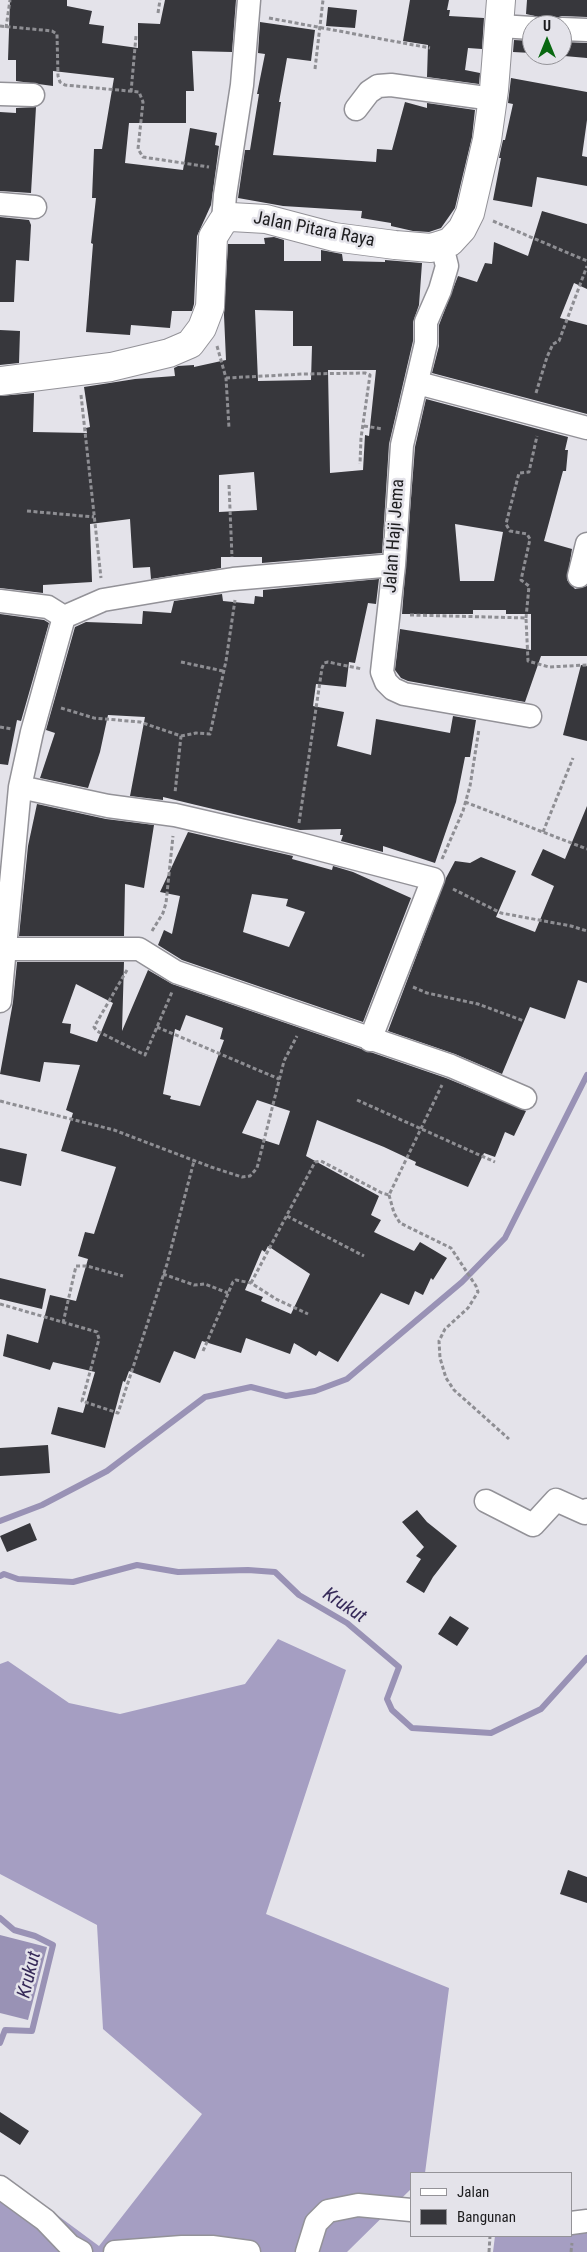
<!DOCTYPE html>
<style>
body{margin:0}
#map{position:relative;width:587px;height:2252px;overflow:hidden;background:#e4e3ea;font-family:"Roboto Condensed",sans-serif}
canvas{display:block}
.legend{position:absolute;left:410px;top:2172px;width:162px;height:65px;box-sizing:border-box;background:#e4e3ea;border:1px solid #949398;margin:0;padding:6px 9px;list-style:none;font-size:15px;color:#1c1c1e}
.legend li{display:flex;align-items:center;gap:10px;height:25px}
.legend b{width:25px;border:1px solid #949398}
.north{position:absolute;left:522px;top:15px;width:50px;height:50px;box-sizing:border-box;background:#e4e3ea;border:1px solid #949398;border-radius:50%;rotate:0deg;font-size:14px;font-weight:700;line-height:20px;text-align:center;color:#1c1c1e}
.north::after{content:'';display:block;margin:auto;width:18px;height:22px;background:#096811;clip-path:polygon(50% 0,100% 100%,50% 72%,0 100%)}
</style>
<div id="map">
<canvas width="587" height="2252"></canvas>
<ul class="legend">
<li><b style="height:6px;background:#fff"></b>Jalan</li>
<li><b style="height:14px;background:#37373c"></b>Bangunan</li>
</ul>
<div class="north">U</div>
</div>
<script>
const ctx = document.querySelector('canvas').getContext('2d');
ctx.lineJoin = 'round';
function paint(path, color) {
  ctx.fillStyle = color;
  ctx.fill(path, 'evenodd');
}
function shape(rows) {
  const path = new Path2D();
  for (const r of rows) {
    path.moveTo(r[0], r[1]);
    for (let i = 2; i < r.length; i += 2) path.lineTo(r[i], r[i + 1]);
  }
  return path;
}
function stroke(path, color, width, dash) {
  ctx.strokeStyle = color;
  ctx.lineWidth = width;
  ctx.lineCap = dash ? 'butt' : 'round';
  ctx.setLineDash(dash || []);
  ctx.stroke(path);
}
function write(font, color, halo, rows, align = 'center') {
  ctx.font = font + ' "Roboto Condensed",sans-serif';
  ctx.lineWidth = 5;
  ctx.setLineDash([]);
  ctx.textBaseline = 'middle';
  ctx.strokeStyle = halo;
  ctx.fillStyle = color;
  for (const [text, x, y, turn = 0] of rows) {
    ctx.save();
    ctx.translate(x, y);
    ctx.rotate((+turn || 0) * Math.PI / 180);
    ctx.textAlign = isNaN(turn) ? turn : align;
    if (halo) ctx.strokeText(text, 0, 0);
    ctx.fillText(text, 0, 0);
    ctx.restore();
  }
}
const forest = shape([
 [278,1639,346,1670,266,1914,449,1988,425,2173,411,2173,411,2189,347,2252,0,2252,0,2179,3,2175,99,2246,202,2114,103,2029,97,1925,0,1874,0,1664,8,1661,69,1703,120,1714,245,1684],
 [571,2226,587,2228,587,2252,493,2252,495,2236,571,2236]
]);
const water = shape([
 [0,1935,47,1947,28,2020,0,2013]
]);
const stream = shape([
 [0,1521,42,1505,107,1471,205,1397,251,1387,286,1396,315,1391,347,1379,462,1282,505,1238,587,1075],
 [0,1576,4,1574,18,1579,73,1582,137,1565,178,1572,248,1570,275,1572,299,1595,347,1623,399,1667,387,1699,392,1710,412,1728,491,1733,541,1709,587,1658],
 [0,1918,14,1930,35,1936,53,1945,32,2031,5,2030,0,2043]
]);
const building = shape([
 [10,0,67,0,67,6,92,11,89,24,104,26,102,43,138,48,138,23,160,24,165,0,236,0,232,52,192,51,194,91,186,91,186,123,129,123,125,163,183,170,190,128,217,133,215,145,219,146,211,205,197,236,194,304,192,311,172,311,170,328,131,325,130,335,86,332,93,244,91,243,96,198,92,198,94,149,102,149,114,78,53,71,53,86,16,81,16,60,8,60],
 [410,0,449,0,447,10,450,10,449,16,484,18,482,49,468,48,465,70,480,73,479,84,427,77,428,45,403,41],
 [527,0,587,0,587,17,562,16,556,18,550,25,544,25,539,17,526,14],
 [328,7,357,10,355,28,326,26],
 [260,22,315,30,311,61,287,58,279,102,281,102,273,155,376,162,377,149,392,150,405,102,427,108,427,103,475,110,472,137,455,208,441,228,429,232,413,231,391,226,391,223,361,218,362,211,283,206,238,198,245,150,250,150,259,94,257,94,265,54,258,53],
 [514,40,532,41,532,53,513,52],
 [562,42,587,43,587,58,553,55,562,55],
 [511,78,587,92,587,120,582,156,587,157,587,186,537,177,532,207,493,200,501,158,499,158,503,140,505,140,513,104,508,103],
 [36,107,31,193,0,191,0,112,16,113,16,108],
 [542,211,587,224,587,289,574,283,560,318,587,325,587,414,432,373,439,346,439,325,458,276,477,282,485,263,492,264,494,242,528,256],
 [0,217,29,220,31,225,29,261,16,260,14,302,0,302],
 [274,237,284,240,284,261,321,261,321,250,342,254,343,261,385,262,385,260,422,263,419,305,413,322,413,341,389,444,382,553,262,563,262,557,221,557,221,568,151,579,150,567,133,568,130,519,90,524,92,582,43,585,43,593,0,588,0,396,34,393,33,432,87,433,86,428,90,427,84,387,135,379,175,376,174,368,178,366,194,365,194,367,226,360,224,315,228,244,265,244,264,238],
 [255,310,293,311,293,346,312,346,311,380,258,381],
 [328,370,376,370,369,436,365,435,363,470,330,473],
 [254,472,257,510,219,512,219,475],
 [0,330,20,331,19,363,0,365],
 [426,399,568,437,565,450,568,450,566,471,563,471,544,541,572,549,567,580,575,589,587,586,587,656,541,656,525,702,408,681,401,678,395,670,400,629,531,650,531,614,506,614,506,610,473,610,473,614,402,614,415,447],
 [455,524,503,532,494,581,460,581],
 [379,579,376,604,368,603,355,663,349,662,346,687,316,684,313,706,344,712,337,746,371,755,376,719,450,733,453,716,476,720,470,757,465,757,456,802,435,863,383,846,383,852,341,841,343,835,340,835,341,829,300,830,163,797,163,800,130,796,145,717,108,715,100,752,88,788,40,778,55,733,46,730,75,627,86,622,142,624,143,611,171,613,174,601,222,594,223,601,254,604,255,596,263,597,263,590],
 [0,614,44,620,49,623,21,721,17,720,8,765,0,764],
 [581,665,587,666,587,741,563,735],
 [37,804,106,819,154,825,144,888,125,884,124,936,19,936,28,846],
 [587,806,587,983,578,980,565,1019,530,1007,502,1074,455,1054,388,1031,446,878,455,861,470,863,481,857,516,871,496,917,535,932,554,886,531,875,543,849,565,859],
 [188,832,293,856,292,859,332,870,333,866,353,872,411,898,363,1022,182,960,158,945,164,930,172,934,180,896,160,892],
 [252,894,288,899,286,906,305,912,289,947,243,932],
 [17,962,124,962,122,1031,148,970,172,984,446,1078,526,1111,514,1136,505,1132,495,1157,484,1153,468,1187,415,1165,416,1162,384,1147,317,1120,306,1156,379,1196,371,1215,381,1220,374,1232,414,1251,420,1242,447,1258,433,1280,431,1278,423,1295,415,1291,409,1305,381,1293,338,1362,319,1351,316,1356,294,1343,290,1354,246,1338,241,1353,202,1341,195,1359,174,1351,160,1383,129,1371,125,1382,123,1381,105,1448,51,1434,58,1407,83,1413,95,1372,53,1362,50,1370,3,1356,7,1334,38,1343,50,1295,76,1301,88,1259,78,1256,85,1232,94,1234,116,1167,61,1151,73,1113,66,1110,80,1065,44,1062,40,1082,0,1074,13,1002],
 [76,984,113,1003,97,1042,70,1033,71,1024,62,1023],
 [186,1015,223,1028,220,1039,224,1040,200,1106,170,1099,171,1096,163,1094,175,1029,180,1031],
 [257,1100,290,1111,279,1145,242,1133],
 [268,1246,310,1274,291,1314,261,1301,263,1297,245,1290,262,1250,265,1252],
 [0,1148,27,1154,21,1186,0,1181],
 [0,1278,46,1289,42,1309,0,1299],
 [48,1445,50,1473,0,1476,0,1448],
 [417,1510,427,1522,457,1546,433,1577,424,1593,406,1582,421,1559,416,1556,424,1547,402,1522],
 [30,1523,37,1540,7,1552,0,1536],
 [450,1616,469,1628,457,1646,438,1634],
 [568,1870,587,1877,587,1903,560,1894],
 [0,2112,29,2131,20,2145,0,2132]
]);
const path = shape([
 [158,13,160,0],
 [269,18,430,48],
 [0,26,52,31,57,34,58,76,60,82,65,85,139,92,143,102,138,149,143,157,209,167],
 [6,28,10,0],
 [315,69,323,0],
 [131,92,136,36],
 [493,221,587,261],
 [217,346,226,378,229,428],
 [226,378,303,374,365,373,370,375,361,438,360,464],
 [536,393,547,357,553,344,559,341,587,266],
 [81,395,101,578],
 [364,426,383,429],
 [229,485,232,557],
 [27,511,94,517],
 [410,615,526,618,528,661,549,667,587,665],
 [526,618,529,586,521,580,530,539,527,534,510,531,506,524,519,473,529,472,537,436],
 [181,662,223,671],
 [61,708,94,718,140,722,181,736,175,793],
 [0,727,12,729],
 [181,736,196,733,210,734,226,661,235,600],
 [465,802,587,849],
 [299,823,322,668,324,663,328,662,362,669],
 [543,832,573,758],
 [442,859,463,811,470,786,479,729],
 [453,889,501,913,571,926,587,931],
 [152,931,163,913,166,903,173,836],
 [127,970,94,1027,97,1031,145,1055,172,992],
 [413,987,427,993,478,1004,524,1021],
 [157,1027,279,1079],
 [357,1100,495,1162],
 [0,1101,114,1130,211,1167,242,1177,250,1176,257,1168,284,1061,297,1036],
 [389,1195,394,1213,400,1223,451,1248,476,1286,478,1292,468,1308,445,1329,439,1341,440,1358,446,1378,454,1390,509,1439],
 [287,1216,364,1256],
 [163,1274,194,1285,205,1284,228,1293],
 [251,1283,315,1162,321,1161,382,1193,389,1195,442,1085],
 [0,1304,97,1332,99,1339,82,1401,118,1413,167,1264,194,1161],
 [63,1323,76,1266,87,1266,123,1276],
 [203,1351,233,1282,236,1280,251,1283,276,1299,308,1314],
 [489,2252,490,2236],
 [571,2252,572,2243]
]);
const minor = shape([
 [500,26,532,28],
 [562,29,587,30],
 [0,94,33,95],
 [356,109,369,92,378,86,391,85,493,99],
 [0,204,35,207],
 [223,221,225,195,242,85,249,0],
 [442,246,447,266,440,290,426,322,426,343,402,445,394,565,382,672,386,682,393,689,404,694,530,716],
 [418,383,587,428],
 [579,576,587,544],
 [0,601,48,607,64,617],
 [20,787,108,806,175,815,296,843,433,879,370,1040],
 [0,949,139,949,176,972,451,1066,525,1098],
 [0,1001,20,787,32,732,64,617,103,600,168,589,233,579,394,565],
 [486,1501,533,1525,556,1500,585,1513,587,1510],
 [0,2187,45,2220,70,2246,81,2252],
 [571,2223,587,2221],
 [115,2252,182,2247,212,2247,249,2252],
 [307,2252,316,2223,328,2211,358,2205,411,2210]
]);
const major = shape([
 [0,381,111,367,169,353,190,344,202,328,210,307,213,237,223,221,231,217,266,219,334,237,395,245,431,248,450,242,462,229,470,213,487,140,494,90,501,0]
]);
const streetNames = [
 ["Jalan Pitara Raya",314,230,11],
 ["Jalan Haji Jema",395,536,-86]
];
const waterNames = [
 ["Krukut",344,1606,34],
 ["Krukut",30,1975,-76]
];
paint(forest, '#a59ec2');
paint(water, '#9992b5');
stroke(stream, '#9992b5', 6);
paint(building, '#37373c');
stroke(minor, '#939298', 25);
stroke(major, '#939298', 30);
stroke(path, '#8e8e93', 3, [4, 2.5]);
stroke(minor, '#fff', 22);
stroke(major, '#fff', 28);
write('18px', '#1c1c1e', '#e4e3ea', streetNames);
write('italic 19px', '#362a59', '#e4e3ea', waterNames);
</script>
